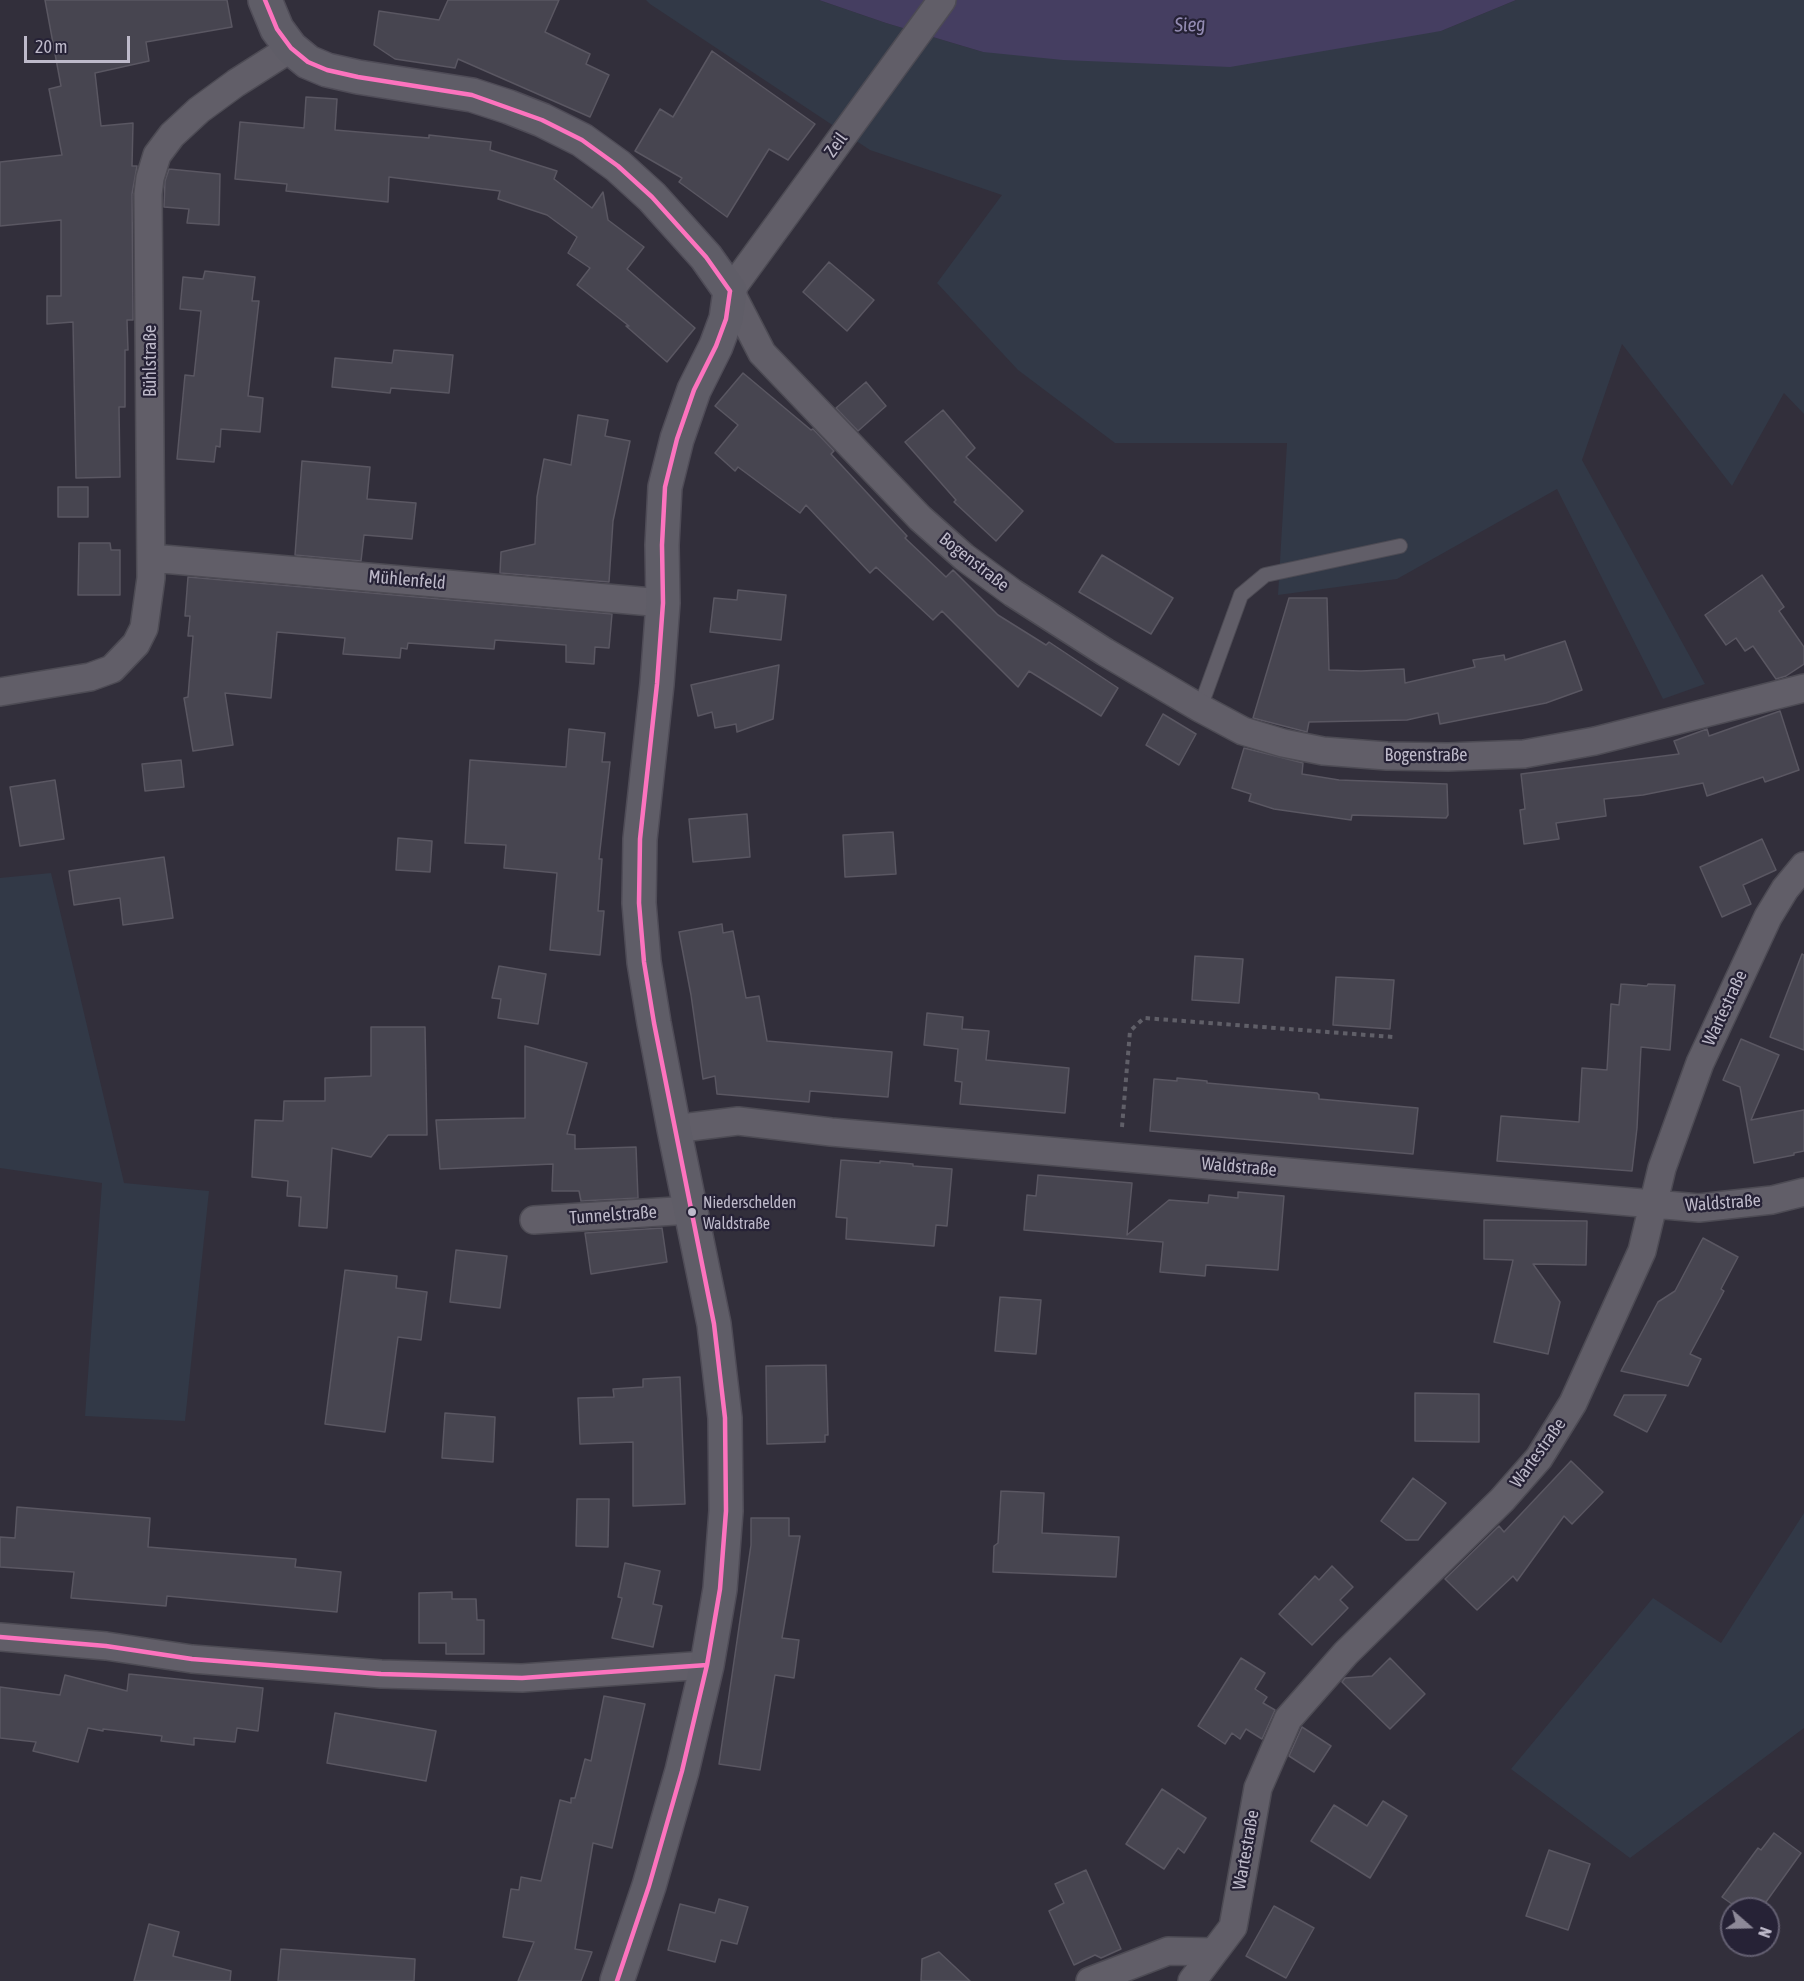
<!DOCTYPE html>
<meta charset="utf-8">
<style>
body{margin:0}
#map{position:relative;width:1804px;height:1981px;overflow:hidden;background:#322f3b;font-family:"Asap Condensed",sans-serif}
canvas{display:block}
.north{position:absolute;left:1720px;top:1897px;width:60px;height:60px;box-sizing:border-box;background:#262236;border:2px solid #635f71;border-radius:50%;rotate:110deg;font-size:16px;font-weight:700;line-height:24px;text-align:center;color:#bebaca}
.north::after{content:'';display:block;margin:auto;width:21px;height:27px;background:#8d8998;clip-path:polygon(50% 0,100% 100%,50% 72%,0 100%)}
.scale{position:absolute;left:24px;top:36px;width:106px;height:27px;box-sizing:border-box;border:3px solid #bebaca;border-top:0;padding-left:8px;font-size:18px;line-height:21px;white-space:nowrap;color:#bebaca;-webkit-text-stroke:4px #262236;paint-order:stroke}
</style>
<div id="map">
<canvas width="1804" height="1981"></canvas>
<div class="north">N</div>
<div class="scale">20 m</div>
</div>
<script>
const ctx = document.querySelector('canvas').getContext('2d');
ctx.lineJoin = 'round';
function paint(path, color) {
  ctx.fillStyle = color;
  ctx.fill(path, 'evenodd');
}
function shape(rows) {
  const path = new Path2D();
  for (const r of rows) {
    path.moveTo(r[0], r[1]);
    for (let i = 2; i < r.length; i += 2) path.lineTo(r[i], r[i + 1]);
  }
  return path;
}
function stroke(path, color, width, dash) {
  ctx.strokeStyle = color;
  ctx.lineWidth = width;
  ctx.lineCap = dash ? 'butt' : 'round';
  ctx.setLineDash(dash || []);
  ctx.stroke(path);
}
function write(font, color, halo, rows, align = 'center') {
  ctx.font = font + ' "Asap Condensed",sans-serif';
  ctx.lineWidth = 4.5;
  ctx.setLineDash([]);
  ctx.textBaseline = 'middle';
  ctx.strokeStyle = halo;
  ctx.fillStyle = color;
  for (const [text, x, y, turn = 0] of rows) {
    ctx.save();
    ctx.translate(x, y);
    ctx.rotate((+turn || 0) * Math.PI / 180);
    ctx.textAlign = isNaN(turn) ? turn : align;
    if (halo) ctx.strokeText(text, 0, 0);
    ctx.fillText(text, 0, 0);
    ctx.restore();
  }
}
const green = shape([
 [646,0,819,0,886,23,983,52,1441,31,1516,0,1804,0,1804,414,1784,393,1732,486,1622,344,1582,460,1705,684,1663,699,1557,489,1397,579,1278,595,1287,443,1115,443,1018,370,937,283,1002,195,870,150,650,4],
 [51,873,124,1183,209,1191,185,1421,85,1416,102,1183,0,1168,0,878],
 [1804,1513,1804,1728,1630,1858,1511,1769,1653,1598,1721,1643]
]);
const water = shape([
 [819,0,1516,0,1441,31,1230,67,1063,60,983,52,886,23]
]);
const building = shape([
 [45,0,227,0,232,27,146,42,149,61,95,73,101,126,133,123,132,166,137,166,132,194,133,320,127,320,128,350,125,350,125,407,119,407,120,477,76,478,73,322,47,324,47,296,61,296,61,220,0,226,0,162,62,155,49,89,61,86,45,0],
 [448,0,559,0,545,32,590,54,586,64,609,75,590,117,458,59,455,68,395,59,374,45,379,11,439,20,448,0],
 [712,51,815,124,788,160,769,149,727,217,679,182,682,178,635,151,660,109,673,117,712,51],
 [306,97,337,99,335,130,429,138,429,135,491,142,490,150,557,171,554,179,592,208,603,192,608,220,644,247,627,269,695,328,667,362,626,326,629,326,577,285,590,268,568,253,577,237,547,215,498,199,500,191,389,177,388,202,286,191,287,184,235,179,240,122,304,128,306,97],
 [169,169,220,174,219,225,187,223,189,209,164,207,165,181,169,169],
 [829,262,874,300,847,331,803,292,829,262],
 [205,271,255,277,252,301,259,301,248,396,263,398,260,432,221,429,220,447,216,446,214,462,177,459,185,375,194,376,201,311,180,309,183,277,203,279,205,271],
 [394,350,453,355,449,393,391,388,390,393,332,387,335,358,392,363,394,350],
 [743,373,811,430,813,429,834,451,831,454,907,536,905,538,946,577,953,570,998,615,1046,645,1049,642,1118,688,1101,716,1029,671,1018,687,942,611,933,620,876,567,870,573,806,505,800,513,738,467,735,471,715,453,738,425,715,406,743,373],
 [866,382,886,406,858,431,836,408,866,382],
 [943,410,975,448,966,457,1023,511,996,541,954,502,956,500,905,442,943,410],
 [578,415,608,420,605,436,630,441,613,521,609,582,500,573,501,552,535,544,537,497,544,459,571,465,578,415],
 [302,461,370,467,367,499,416,503,412,539,364,535,361,561,295,555,302,461],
 [58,487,88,487,88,517,58,517,58,487],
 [79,543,110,543,111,550,120,550,120,595,78,595,79,543],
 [1102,555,1173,598,1151,634,1079,592,1102,555],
 [1762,575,1784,607,1779,611,1804,647,1804,664,1786,676,1776,679,1753,646,1745,651,1736,638,1726,645,1705,615,1762,575],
 [188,577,612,614,609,648,595,647,594,664,566,662,566,645,495,640,494,649,408,643,407,649,401,648,400,658,343,654,345,638,277,632,271,698,225,693,233,745,193,751,184,698,188,697,193,636,188,636,190,616,185,616,188,577],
 [738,590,786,595,781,640,710,632,714,598,737,600,738,590],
 [1289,598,1327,598,1329,670,1361,671,1404,669,1405,683,1475,667,1473,660,1504,655,1505,660,1565,641,1582,690,1546,703,1440,724,1438,713,1407,720,1309,722,1307,732,1253,718,1289,598],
 [779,665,773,719,737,732,736,724,715,728,712,712,698,716,691,685,779,665],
 [1780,711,1799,770,1765,782,1763,777,1707,796,1703,783,1643,795,1604,799,1606,816,1556,823,1559,839,1524,844,1520,810,1525,809,1521,774,1679,754,1674,741,1707,729,1709,736,1780,711],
 [1163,714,1196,734,1179,765,1146,745,1163,714],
 [569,729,605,733,602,762,610,762,599,859,602,859,598,911,604,911,600,955,550,950,557,873,504,868,506,845,465,843,470,760,566,767,569,729],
 [1244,748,1303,763,1302,774,1339,780,1447,784,1448,815,1446,818,1352,815,1351,820,1274,809,1249,801,1251,794,1232,788,1244,748],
 [181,760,184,787,145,791,142,764,181,760],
 [55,780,64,839,20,846,10,787,55,780],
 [747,814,750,857,693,862,689,819,747,814],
 [893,832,896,874,845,877,843,835,893,832],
 [398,838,432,841,430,872,396,870,398,838],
 [1762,839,1776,870,1743,885,1751,904,1722,917,1700,867,1762,839],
 [164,857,173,918,123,925,120,898,74,905,69,871,164,857],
 [722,924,723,933,733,931,746,998,759,996,767,1041,892,1052,888,1097,810,1091,809,1102,717,1094,715,1076,703,1079,691,995,679,932,722,924],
 [1802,954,1804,955,1804,1050,1770,1037,1802,954],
 [1195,956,1243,959,1239,1003,1192,1000,1195,956],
 [499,966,546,974,538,1024,498,1018,501,999,492,998,499,966],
 [1336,977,1394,980,1390,1029,1333,1025,1336,977],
 [1621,984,1647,986,1648,984,1675,985,1670,1050,1641,1047,1637,1128,1632,1171,1497,1161,1501,1116,1579,1122,1582,1068,1607,1070,1611,1004,1619,1005,1621,984],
 [927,1013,963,1017,962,1029,989,1031,986,1060,1069,1068,1065,1113,960,1104,962,1082,955,1081,958,1049,924,1045,927,1013],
 [371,1027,425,1027,427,1135,388,1135,371,1157,332,1148,327,1228,299,1226,301,1197,287,1196,288,1181,252,1177,255,1120,283,1121,284,1101,325,1101,325,1078,371,1076,371,1027],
 [1741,1039,1779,1055,1751,1120,1804,1110,1804,1151,1794,1153,1794,1155,1754,1163,1740,1087,1723,1080,1741,1039],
 [525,1046,587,1063,567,1134,575,1135,575,1149,636,1147,638,1198,581,1201,579,1191,552,1191,553,1164,440,1169,436,1120,525,1118,525,1046],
 [1177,1078,1207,1081,1207,1083,1317,1093,1319,1095,1319,1099,1418,1108,1413,1154,1150,1131,1154,1079,1177,1081,1177,1078],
 [841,1160,880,1163,880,1161,913,1164,913,1166,952,1169,947,1226,936,1225,934,1246,846,1239,847,1218,836,1217,841,1160],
 [1038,1175,1132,1183,1127,1235,1169,1200,1208,1203,1209,1195,1238,1198,1238,1192,1284,1196,1278,1270,1206,1265,1205,1276,1160,1272,1163,1242,1024,1230,1027,1195,1036,1196,1038,1175],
 [1484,1220,1587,1221,1586,1265,1533,1264,1560,1302,1548,1354,1494,1342,1513,1260,1484,1259,1484,1220],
 [662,1228,667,1262,591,1274,585,1233,662,1228],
 [1703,1238,1738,1257,1721,1289,1724,1291,1690,1354,1701,1359,1688,1386,1621,1371,1658,1302,1675,1291,1703,1238],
 [456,1250,507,1256,500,1308,450,1302,456,1250],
 [345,1270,397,1276,396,1288,427,1292,421,1340,398,1337,385,1432,325,1424,345,1270],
 [1000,1297,1041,1300,1036,1354,995,1351,1000,1297],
 [826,1365,828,1435,825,1435,825,1442,767,1444,766,1366,826,1365],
 [680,1377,685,1504,633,1506,633,1442,580,1444,578,1398,614,1397,613,1389,643,1387,643,1379,680,1377],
 [1415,1393,1479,1394,1479,1442,1415,1441,1415,1393],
 [1624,1395,1666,1395,1647,1432,1614,1415,1624,1395],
 [445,1413,495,1417,493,1462,442,1458,445,1413],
 [1571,1461,1603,1492,1572,1524,1564,1516,1517,1581,1513,1576,1477,1610,1445,1579,1499,1526,1504,1532,1571,1461],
 [1413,1478,1446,1503,1418,1540,1406,1540,1381,1521,1413,1478],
 [1001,1491,1044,1493,1042,1533,1119,1537,1116,1577,993,1572,994,1546,998,1543,1001,1491],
 [577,1499,609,1499,608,1547,576,1546,577,1499],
 [17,1507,150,1518,148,1547,296,1559,295,1567,341,1572,337,1612,167,1596,166,1606,71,1598,74,1572,0,1567,0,1537,15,1538,17,1507],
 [751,1518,789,1518,789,1536,800,1536,782,1638,799,1640,794,1678,775,1675,760,1770,719,1764,751,1545,751,1518],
 [625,1563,660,1571,653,1604,662,1606,653,1647,612,1638,622,1598,618,1597,625,1563],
 [1332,1566,1353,1587,1340,1600,1348,1608,1312,1645,1279,1614,1315,1576,1319,1580,1332,1566],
 [452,1592,452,1599,476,1599,477,1620,484,1620,484,1654,446,1654,446,1643,419,1643,419,1593,452,1592],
 [1241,1658,1265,1673,1255,1689,1267,1697,1263,1703,1275,1710,1262,1739,1246,1729,1240,1739,1232,1733,1225,1744,1198,1726,1241,1658],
 [1390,1658,1425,1694,1390,1729,1342,1682,1345,1678,1372,1676,1390,1658],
 [129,1674,263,1688,258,1731,237,1728,235,1742,194,1738,194,1745,161,1741,162,1736,103,1729,103,1731,88,1728,78,1762,33,1751,36,1742,0,1738,0,1687,60,1695,65,1675,127,1691,129,1674],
 [604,1696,645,1704,612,1848,593,1843,575,1949,592,1952,581,1981,518,1981,534,1942,503,1937,511,1889,519,1890,521,1877,541,1881,560,1800,571,1803,571,1798,575,1798,585,1759,591,1761,604,1696],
 [335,1713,436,1731,426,1781,327,1763,335,1713],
 [1302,1727,1331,1746,1314,1772,1289,1756,1302,1727],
 [1162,1789,1206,1818,1184,1853,1178,1848,1164,1869,1126,1844,1162,1789],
 [1383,1801,1407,1816,1370,1878,1311,1841,1334,1805,1367,1826,1383,1801],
 [1774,1833,1801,1853,1761,1909,1739,1909,1722,1897,1758,1848,1761,1850,1774,1833],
 [1549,1850,1590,1864,1568,1930,1526,1916,1549,1850],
 [1086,1870,1121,1949,1101,1958,1095,1955,1074,1965,1049,1911,1064,1903,1055,1884,1086,1870],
 [719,1899,748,1907,737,1944,721,1940,715,1962,668,1950,680,1904,715,1913,719,1899],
 [1274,1906,1314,1928,1286,1978,1246,1956,1274,1906],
 [149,1924,179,1932,173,1956,231,1971,230,1981,134,1981,149,1924],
 [281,1949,415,1959,414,1981,278,1981,281,1949],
 [939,1952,970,1981,921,1981,922,1959,939,1952]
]);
const path = shape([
 [1122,1127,1130,1031,1144,1018,1393,1037]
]);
const lane = shape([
 [1200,708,1241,595,1265,575,1400,546]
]);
const street = shape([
 [942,0,730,291,762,353,920,518,964,557,1013,593,1105,652,1200,708,1243,731,1283,743,1323,751,1387,756,1448,757,1524,754,1595,741,1804,688],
 [151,558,663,603],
 [0,692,90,677,112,669,136,644,144,628,151,578,148,194,150,178,157,155,172,135,199,110,236,83,291,48],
 [674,1129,738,1121,831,1132,1699,1208,1772,1200,1804,1192],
 [534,1220,691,1210],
 [0,1637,106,1646,192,1659,381,1674,522,1678,707,1665],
 [1090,1981,1168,1951,1214,1952],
 [1192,1981,1233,1927,1258,1788,1288,1719,1346,1653,1502,1500,1539,1458,1573,1403,1642,1251,1662,1168,1700,1063,1768,917,1785,889,1804,866]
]);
const secondary = shape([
 [265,0,277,29,291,48,308,62,327,70,358,77,472,95,509,107,542,120,582,140,618,166,652,197,706,257,730,291,726,319,716,346,694,390,677,439,665,487,662,545,663,603,657,684,640,839,639,903,644,962,654,1023,674,1129,714,1324,725,1418,726,1511,720,1589,707,1665,682,1771,649,1886,617,1981]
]);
const bus1 = shape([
 [265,0,277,29,291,48,308,62,327,70,358,77,472,95,542,120,582,140,618,166,652,197,706,257,730,291],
 [0,1637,106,1646,192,1659,381,1674,522,1678,707,1665],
 [617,1981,649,1886,682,1771,707,1665,720,1589,726,1511,725,1418,714,1324,654,1023,644,962,639,903,640,839,657,684,663,603,662,545,665,487,677,439,694,390,716,346,726,319,730,291]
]);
const markers = [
 [692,1212,5,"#bebaca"]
];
const busNames = [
 ["Niederschelden",703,1203],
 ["Waldstraße",703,1224]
];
const streetNames = [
 ["Zeil",836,145,-54],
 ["Bühlstraße",150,361,-90],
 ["Bogenstraße",974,562,38],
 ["Mühlenfeld",407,580,5],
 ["Bogenstraße",1426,755],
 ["Wartestraße",1725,1008,-65],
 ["Waldstraße",1239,1167,5],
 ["Waldstraße",1723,1203,-4],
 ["Tunnelstraße",613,1215,-4],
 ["Wartestraße",1538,1453,-54],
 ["Wartestraße",1246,1850,-80]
];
const waterNames = [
 ["Sieg",1190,25,-2]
];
paint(green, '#323947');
paint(water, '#453e61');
paint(building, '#474550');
stroke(building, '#5a5762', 1.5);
stroke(lane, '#4d4b54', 16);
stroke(street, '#4d4b54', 30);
stroke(secondary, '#4f4c57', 36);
stroke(path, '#605f68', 4, [4.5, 4.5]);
stroke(lane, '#615e68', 14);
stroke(street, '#615e68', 27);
stroke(secondary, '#5f5d67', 33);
stroke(bus1, '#fc73be', 4.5);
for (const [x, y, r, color] of markers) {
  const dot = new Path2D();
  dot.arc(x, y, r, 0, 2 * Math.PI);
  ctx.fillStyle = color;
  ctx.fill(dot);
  stroke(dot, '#262236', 2);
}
write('16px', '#bebaca', '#262236', busNames, 'left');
write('18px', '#bebaca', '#262236', streetNames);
write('italic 20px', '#938bb2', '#262236', waterNames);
</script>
